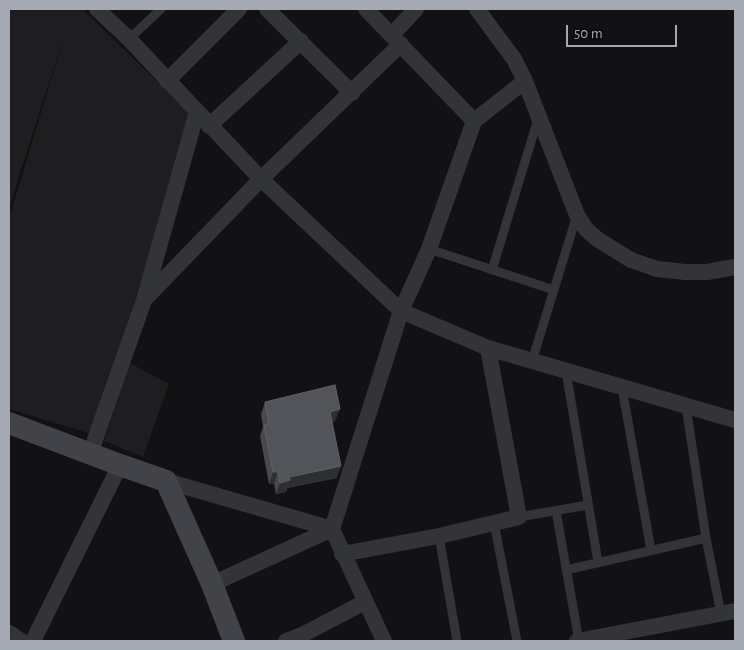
<!DOCTYPE html>
<style>
body{margin:0}
#map{position:relative;width:744px;height:650px;overflow:hidden;background:#121214;font-family:"Alegreya Sans",sans-serif}
canvas{display:block}
.frame{position:absolute;inset:0;border:10px solid #a4a9b4;pointer-events:none}
.scale{position:absolute;left:566px;top:25px;width:111px;height:22px;box-sizing:border-box;border:2px solid #a4a9b4;border-top:0;padding-left:6px;font-size:15px;line-height:18px;white-space:nowrap;color:#a4a9b4;-webkit-text-stroke:4px #0d0d0f;paint-order:stroke}
</style>
<div id="map">
<canvas width="744" height="650"></canvas>
<div class="frame"></div>
<div class="scale">50 m</div>
</div>
<script>
const ctx = document.querySelector('canvas').getContext('2d');
ctx.lineJoin = 'round';
function paint(path, color) {
  ctx.fillStyle = color;
  ctx.fill(path, 'evenodd');
}
function shape(rows) {
  const path = new Path2D();
  for (const r of rows) {
    path.moveTo(r[0], r[1]);
    for (let i = 2; i < r.length; i += 2) path.lineTo(r[i], r[i + 1]);
  }
  return path;
}
function stroke(path, color, width, dash) {
  ctx.strokeStyle = color;
  ctx.lineWidth = width;
  ctx.lineCap = dash ? 'butt' : 'round';
  ctx.setLineDash(dash || []);
  ctx.stroke(path);
}
const built = shape([
 [9,9,82,9,191,114,95,435,9,409,9,219,67,26,9,208],
 [130,363,169,384,143,457,104,441]
]);
const lane = shape([
 [129,39,161,9],
 [429,249,554,290],
 [492,270,538,119],
 [532,361,577,215],
 [566,371,598,562],
 [622,388,651,550],
 [686,406,706,538,721,614],
 [556,511,579,641],
 [519,517,588,505],
 [494,523,517,641],
 [439,536,457,641],
 [566,570,706,538]
]);
const street = shape([
 [97,9,129,39,261,179,401,311,488,348,735,420],
 [267,9,352,93],
 [366,9,474,121],
 [477,9,514,59,525,81,577,215,586,229,597,239,631,260,657,269,685,272,707,272,735,267],
 [392,35,416,9],
 [167,81,239,9],
 [209,126,301,41],
 [144,300,261,179,401,44],
 [90,454,144,300,197,112],
 [166,481,332,529,384,641],
 [342,554,439,536,519,517,488,348],
 [212,584,332,529,401,311,429,249,474,121,525,81],
 [9,633,21,641],
 [33,641,120,465],
 [286,641,302,635,365,602],
 [577,641,735,611]
]);
const secondary = shape([
 [9,423,120,465,166,481,212,584,234,641]
]);
const wall = shape([
 [265,402,335,421,332,422,337,478,287,488,286,492,276,494,274,484,269,484,260,436,263,427,261,414]
]);
const shadedWall = shape([
 [340,409,335,421,326,423,330,412],
 [341,466,337,478,287,488,286,492,276,494,280,483,289,477],
 [273,472,278,472,274,484,269,484]
]);
const building = shape([
 [335,385,340,409,330,412,341,466,289,477,290,480,280,483,278,472,273,472,264,425,269,424,265,402,335,385]
]);
paint(built, '#1e1e21');
stroke(lane, '#333438', 9);
stroke(street, '#333438', 16);
stroke(secondary, '#414348', 22);
paint(wall, '#48494f');
paint(shadedWall, '#2e2f33');
paint(building, '#52545a');
stroke(building, '#5f6168', 1);
</script>
